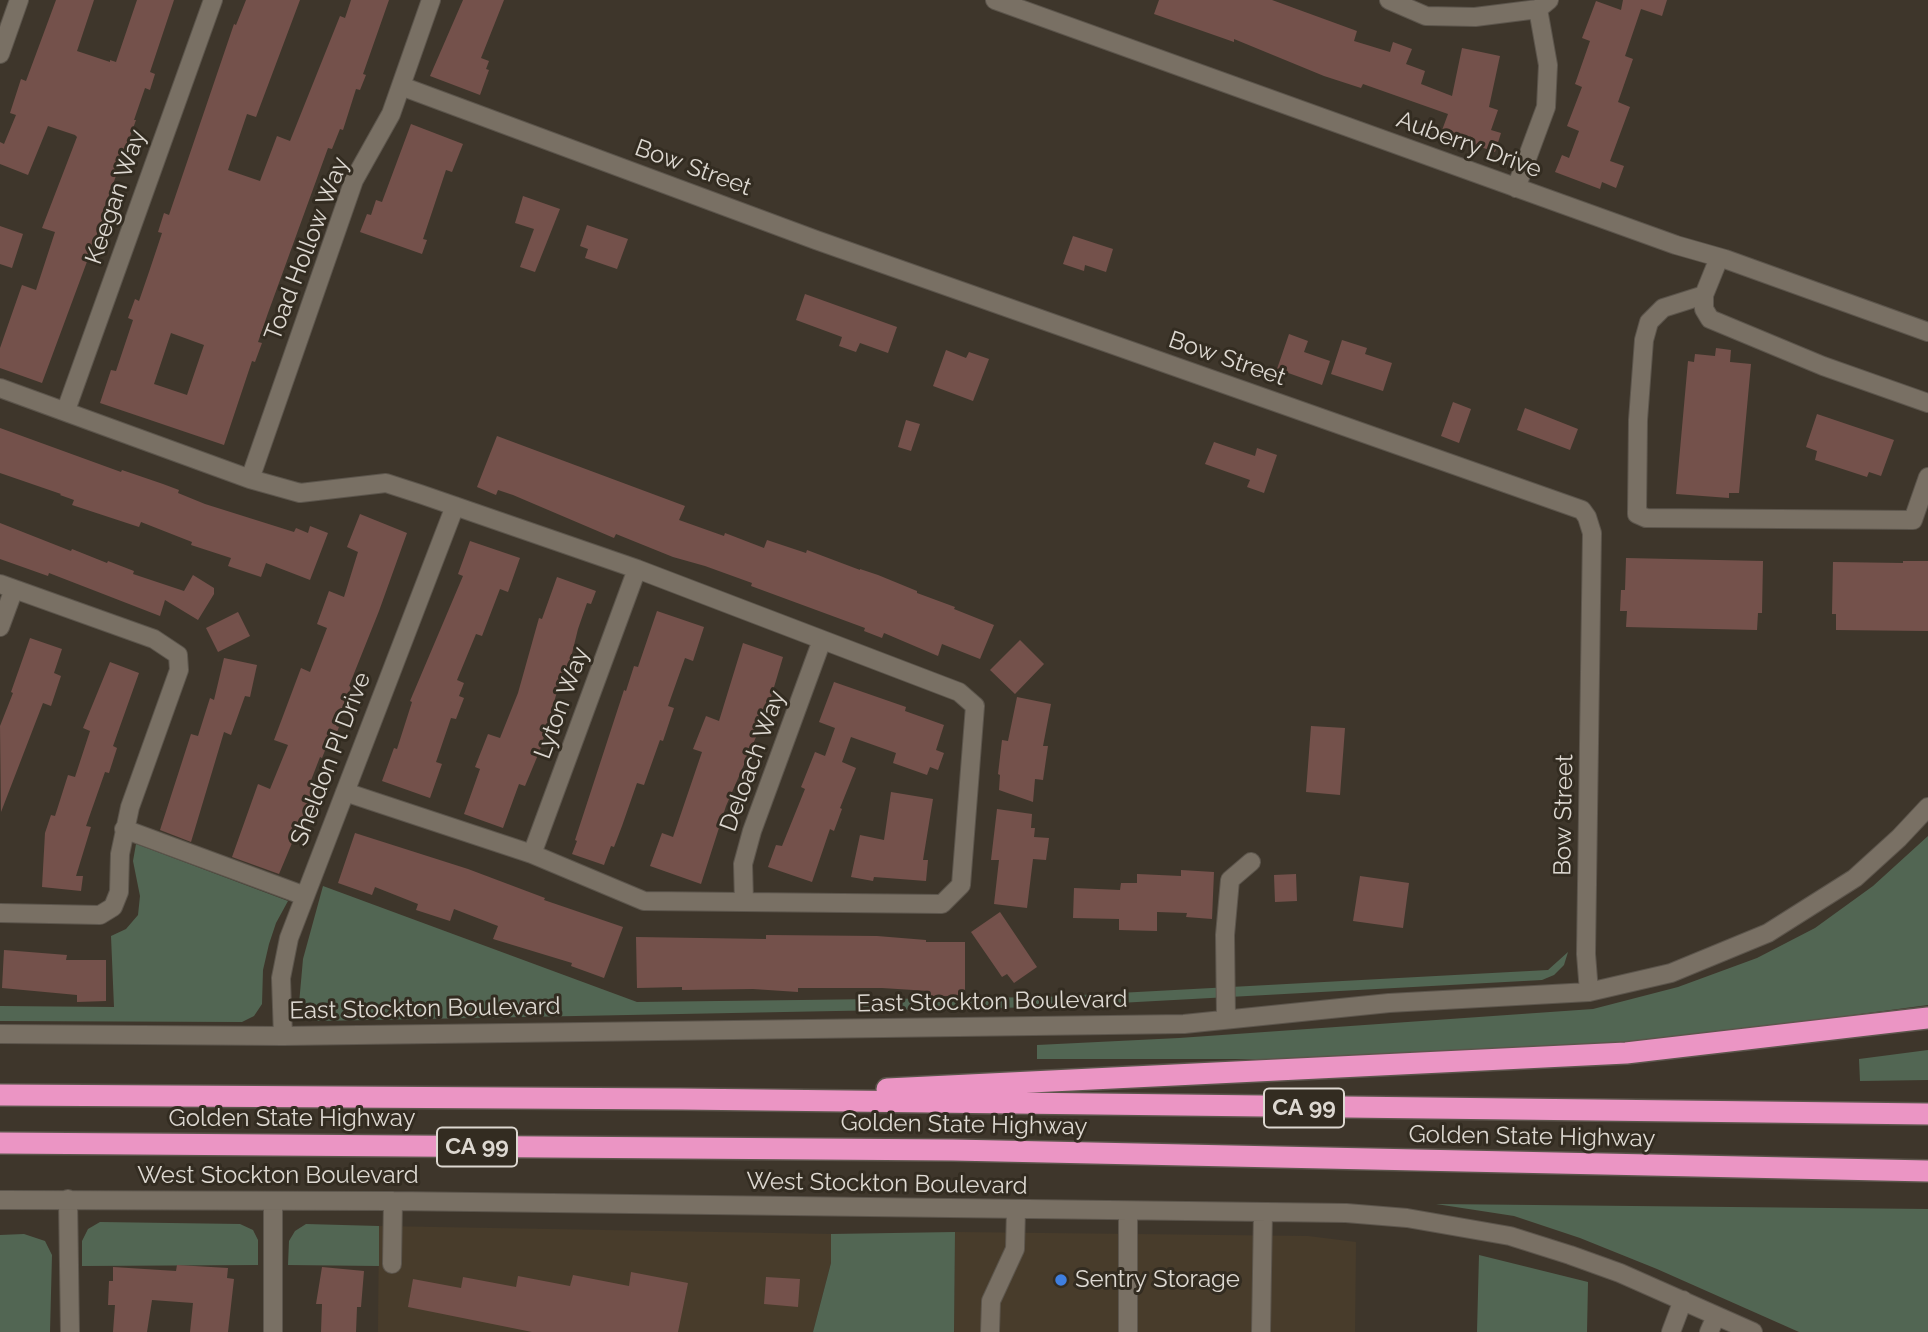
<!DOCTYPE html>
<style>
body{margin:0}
canvas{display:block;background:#3e362b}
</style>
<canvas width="1928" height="1332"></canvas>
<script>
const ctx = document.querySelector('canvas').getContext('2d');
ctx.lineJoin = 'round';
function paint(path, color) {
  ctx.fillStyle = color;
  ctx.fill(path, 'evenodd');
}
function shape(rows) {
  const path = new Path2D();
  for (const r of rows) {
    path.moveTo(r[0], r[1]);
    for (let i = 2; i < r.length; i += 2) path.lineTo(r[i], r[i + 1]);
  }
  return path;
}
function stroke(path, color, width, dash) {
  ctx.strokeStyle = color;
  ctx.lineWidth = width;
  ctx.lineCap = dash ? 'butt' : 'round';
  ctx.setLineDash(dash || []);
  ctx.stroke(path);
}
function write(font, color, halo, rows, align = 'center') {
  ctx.font = font + ' Raleway,sans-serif';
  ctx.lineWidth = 6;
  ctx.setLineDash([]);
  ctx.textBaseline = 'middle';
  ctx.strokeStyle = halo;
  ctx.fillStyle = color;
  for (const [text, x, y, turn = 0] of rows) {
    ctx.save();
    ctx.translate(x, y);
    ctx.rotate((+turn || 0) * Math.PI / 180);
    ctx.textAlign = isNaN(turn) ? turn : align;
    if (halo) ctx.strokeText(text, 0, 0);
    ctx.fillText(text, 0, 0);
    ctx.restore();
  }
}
const built = shape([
 [379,1226,831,1234,831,1263,813,1332,378,1332],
 [955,1232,1308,1236,1356,1242,1355,1332,954,1332]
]);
const green = shape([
 [1928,836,1928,1005,1703,1035,1589,1047,1339,1059,1037,1059,1037,1045,1179,1038,1593,1009,1678,987,1757,958,1815,928,1873,886],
 [136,844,288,901,276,923,269,944,263,970,262,1004,254,1016,242,1022,0,1021,0,1006,114,1007,111,936,126,929,138,915,140,896,133,861],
 [323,886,637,1002,1044,997,1548,970,1568,952,1564,965,1554,975,1542,980,1045,1007,315,1021,304,1013,299,1004,303,959],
 [1928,1050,1928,1080,1860,1081,1859,1059],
 [1436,1204,1928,1209,1928,1332,1799,1332,1657,1269,1580,1238,1514,1216],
 [100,1222,240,1224,253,1230,258,1240,258,1265,82,1266,82,1241,88,1229],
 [306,1224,379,1226,379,1266,288,1265,289,1241,295,1231],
 [955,1232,954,1332,813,1332,831,1263,831,1234],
 [24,1234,45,1241,52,1255,50,1332,0,1332,0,1235],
 [1479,1255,1588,1282,1587,1332,1477,1332]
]);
const building = shape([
 [56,0,94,0,77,51,110,62,110,60,116,62,137,0,174,0,150,72,155,74,150,90,145,88,134,120,136,120,103,212,105,213,42,383,0,368,0,348,22,285,36,290,55,232,42,228,77,137,75,135,48,126,28,175,0,164,0,142,4,144,16,115,10,113,21,79,26,81],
 [246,0,300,0,256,117,247,114,228,170,260,181,277,136,290,141,340,16,345,18,351,0,389,0,363,74,366,75,360,90,356,89,343,130,340,129,332,149,328,148,268,313,258,342,262,343,255,362,252,361,224,445,100,403,111,370,116,371,133,320,128,318,135,299,139,301,149,272,162,233,158,232,164,213,169,215,234,24,236,25],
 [171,333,204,345,187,395,154,384],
 [463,0,504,0,481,58,489,61,486,69,489,70,480,95,430,76],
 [1159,0,1272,0,1357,31,1354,41,1390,52,1393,42,1412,49,1406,64,1425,71,1421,84,1452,96,1462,48,1500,56,1489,107,1498,110,1491,130,1501,133,1495,152,1441,133,1448,114,1363,84,1361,88,1324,76,1234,39,1234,42,1154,14],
 [1623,0,1667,0,1662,16,1641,9,1625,56,1633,59,1618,102,1630,107,1610,161,1624,166,1616,188,1602,182,1600,189,1555,172,1562,155,1569,158,1579,131,1567,126,1582,87,1575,84,1590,41,1582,38,1596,1,1621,10],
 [411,124,463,144,452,172,446,170,423,239,427,240,422,254,360,232,367,214,371,215,376,200,382,202],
 [523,196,560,209,535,272,520,267,534,229,515,223],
 [587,225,628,239,617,269,585,258,588,249,580,246],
 [0,226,23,234,12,268,0,264],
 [1073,236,1113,249,1106,272,1085,265,1084,271,1063,264],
 [805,294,897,327,888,353,860,343,856,352,839,346,842,337,796,320],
 [1289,334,1308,341,1304,352,1330,361,1322,385,1277,369],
 [1342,340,1367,348,1365,354,1392,363,1383,391,1331,374],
 [1716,348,1731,350,1730,362,1751,364,1739,493,1729,493,1729,498,1676,494,1688,361,1694,362,1695,354,1715,356],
 [946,350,966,358,969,352,989,359,973,401,933,386],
 [1453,402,1471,409,1459,443,1441,436],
 [1525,408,1578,429,1570,450,1517,430],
 [1817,414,1894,440,1881,476,1869,472,1867,477,1815,460,1817,451,1806,447],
 [906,420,920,424,911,451,898,447],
 [0,428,121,472,122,470,163,484,179,490,178,493,205,504,294,532,296,528,308,533,310,526,328,533,310,580,266,563,261,577,228,566,231,558,191,545,192,542,141,522,139,527,72,505,74,500,60,495,61,494,0,473],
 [497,436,685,506,679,520,724,536,725,533,764,548,767,540,806,553,807,550,860,570,860,569,878,575,917,591,917,593,955,607,954,609,994,625,980,659,942,644,938,656,884,633,882,638,864,631,865,628,751,586,752,583,705,566,673,557,616,534,614,538,513,495,498,490,496,495,477,487],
 [1214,442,1255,456,1257,448,1277,455,1264,493,1247,487,1250,480,1205,464],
 [360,514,407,533,379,611,349,686,351,687,336,726,339,727,332,745,328,743,322,758,320,757,310,783,316,786,279,874,232,857,258,784,270,789,288,745,274,740,301,668,310,672,327,628,317,624,329,591,344,597,358,552,347,547],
 [0,523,71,551,72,549,107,563,108,561,134,571,133,574,184,591,193,575,214,588,214,594,198,620,165,600,160,616,49,573,48,576,0,559],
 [470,541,520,558,508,592,500,589,482,636,476,634,457,680,464,683,459,696,464,698,456,719,451,718,436,762,442,764,430,798,382,781,394,748,397,749,412,702,410,701,463,576,458,574],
 [1626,558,1763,561,1762,613,1758,613,1757,630,1626,627,1627,611,1620,611,1621,590,1625,590],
 [1903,561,1928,561,1928,631,1836,630,1836,614,1832,614,1833,562,1903,563],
 [557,577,596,591,591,604,587,603,578,629,564,686,559,685,540,750,525,786,519,784,503,828,464,814,480,769,475,767,488,734,500,738,518,693,539,618,542,619],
 [657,611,704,627,693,661,685,658,668,706,674,708,663,741,660,740,644,785,637,783,622,826,614,847,611,846,604,865,572,854,577,841,575,840,624,690,626,691,634,666,638,667],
 [238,612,250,636,218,652,206,628],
 [30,638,62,649,54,673,61,676,51,706,43,703,1,812,0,726,13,693,11,692],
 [1020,640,1044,664,1015,694,990,670],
 [743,643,783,657,766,714,726,806,701,884,650,866,662,833,673,837,702,752,693,749,706,716,719,721],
 [224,658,257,665,250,697,245,696,231,735,224,732,191,842,160,830,191,734,198,736,210,698,214,700],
 [110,662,139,673,113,746,117,748,109,773,105,772,86,826,91,827,76,876,83,876,81,891,42,887,45,833,51,815,55,816,68,775,75,777,90,731,83,728],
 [834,682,906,707,905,711,944,725,936,750,944,753,938,770,930,767,927,775,893,763,896,753,851,737,842,762,856,768,840,808,842,809,834,831,830,829,812,882,768,867,776,845,782,846,805,789,801,787,815,752,825,756,835,728,819,722],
 [1017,697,1051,704,1043,746,1048,746,1043,780,1035,779,1033,802,999,790,1000,775,998,774,1002,740,1008,741],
 [1311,726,1345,728,1340,795,1306,792],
 [891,792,933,799,923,860,928,860,926,881,874,877,873,881,851,877,860,835,884,840],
 [997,809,1032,814,1031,828,1035,828,1034,837,1049,838,1046,860,1033,859,1027,908,994,904,999,860,991,860],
 [355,833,468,869,545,898,544,900,623,927,604,978,571,966,572,963,493,939,498,926,454,909,450,921,416,910,418,904,375,887,372,895,338,883],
 [1181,870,1214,872,1212,919,1186,917,1187,913,1157,912,1157,931,1119,930,1119,919,1073,918,1074,888,1120,890,1121,883,1137,883,1137,874,1181,876],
 [1296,874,1297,901,1275,902,1274,875],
 [1360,876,1409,883,1403,928,1353,921],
 [1000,912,1037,967,1014,983,1007,974,1002,977,971,932],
 [766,935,877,936,926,940,926,942,965,942,965,996,929,996,929,991,882,988,798,988,798,992,753,989,682,990,682,987,637,988,636,937,766,939],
 [4,950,67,955,66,960,106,960,106,1001,77,1002,77,995,2,988],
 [177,1265,228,1268,227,1278,234,1279,228,1332,190,1332,193,1303,152,1300,147,1332,113,1332,115,1305,108,1305,109,1281,113,1281,113,1267,176,1271],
 [322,1267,364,1271,361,1307,357,1307,356,1332,321,1332,322,1304,316,1304],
 [631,1272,688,1283,678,1332,532,1332,408,1307,413,1279,461,1288,463,1277,516,1287,518,1276,570,1286,573,1275,629,1286],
 [766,1277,800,1279,798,1307,764,1304]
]);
const minor = shape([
 [995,0,1676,245,1725,259,1928,332],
 [1389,0,1426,16,1475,17,1538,9,1549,0],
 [0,54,19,0],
 [401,86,816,240,1582,510,1587,517,1592,533,1586,954,1589,992],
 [1516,188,1546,107,1548,65,1538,9],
 [1719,258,1704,295,1704,309,1710,319,1823,366,1928,403],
 [1704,295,1663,308,1649,322,1644,340,1638,420,1637,514,1646,518,1913,520,1928,477],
 [0,388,250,479,300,493,386,483,420,494,637,569,959,692,975,706,961,885,942,904,644,901,532,854,345,792],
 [66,410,213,0],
 [250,479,354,180,391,114,431,0],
 [0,584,154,639,178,655,179,670,130,807,120,854,119,892,113,907,100,915,0,913],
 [0,627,14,589],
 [124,829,305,896],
 [532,854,637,569],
 [744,901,743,864,752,831,822,640],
 [1226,1019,1225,935,1230,880,1251,862],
 [0,1034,283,1036,1184,1024,1389,1003,1589,992,1671,973,1768,933,1855,878,1899,838,1928,807],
 [283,1036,281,978,289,938,455,506],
 [68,1199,70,1332],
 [0,1200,393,1201,1346,1213,1407,1218,1510,1236,1570,1255,1620,1273,1753,1332],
 [392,1264,393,1201],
 [273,1332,273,1201],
 [990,1332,991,1301,1015,1249,1016,1210],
 [1128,1332,1128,1211],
 [1261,1332,1263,1212],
 [1671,1332,1683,1300],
 [1709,1332,1716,1316]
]);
const highway = shape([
 [887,1089,1626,1053,1928,1018],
 [0,1095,681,1099,1928,1114],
 [0,1143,953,1150,1928,1171]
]);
const markers = [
 [1061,1280,7,"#3f7fe0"]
];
const shields = [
 [1304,1108,80],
 [477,1147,80]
];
const shieldNames = [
 ["CA 99",1304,1108],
 ["CA 99",477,1147]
];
const streetNames = [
 ["Auberry Drive",1469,145,20],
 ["Bow Street",693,168,20],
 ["Keegan Way",116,197,-71],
 ["Toad Hollow Way",307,249,-69],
 ["Bow Street",1227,359,19],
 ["Lyton Way",562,703,-70],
 ["Sheldon Pl Drive",331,759,-69],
 ["Deloach Way",753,761,-70],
 ["Bow Street",1564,815,-89],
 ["East Stockton Boulevard",992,1002,-1],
 ["East Stockton Boulevard",425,1009,-1],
 ["Golden State Highway",292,1119],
 ["Golden State Highway",964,1125,1],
 ["Golden State Highway",1532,1137,1],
 ["West Stockton Boulevard",278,1176],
 ["West Stockton Boulevard",887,1184,1]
];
const poiNames = [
 ["Sentry Storage",1075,1280]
];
paint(built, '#483c2b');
paint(green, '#526653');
paint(building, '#74514b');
stroke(minor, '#5c554c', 20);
stroke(highway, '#5c554c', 24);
stroke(minor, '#797064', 18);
stroke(highway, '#eb95c4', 21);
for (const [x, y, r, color] of markers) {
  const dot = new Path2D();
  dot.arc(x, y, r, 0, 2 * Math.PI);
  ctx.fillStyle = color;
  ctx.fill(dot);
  stroke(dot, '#332c21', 2.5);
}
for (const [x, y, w] of shields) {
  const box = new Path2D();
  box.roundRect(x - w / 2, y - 19.5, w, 39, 5);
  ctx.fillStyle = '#332c21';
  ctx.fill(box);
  stroke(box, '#ddd8d1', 2);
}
write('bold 23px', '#ddd8d1', null, shieldNames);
write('24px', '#ddd8d1', '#332c21', streetNames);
write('24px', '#ddd8d1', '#332c21', poiNames, 'left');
</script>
